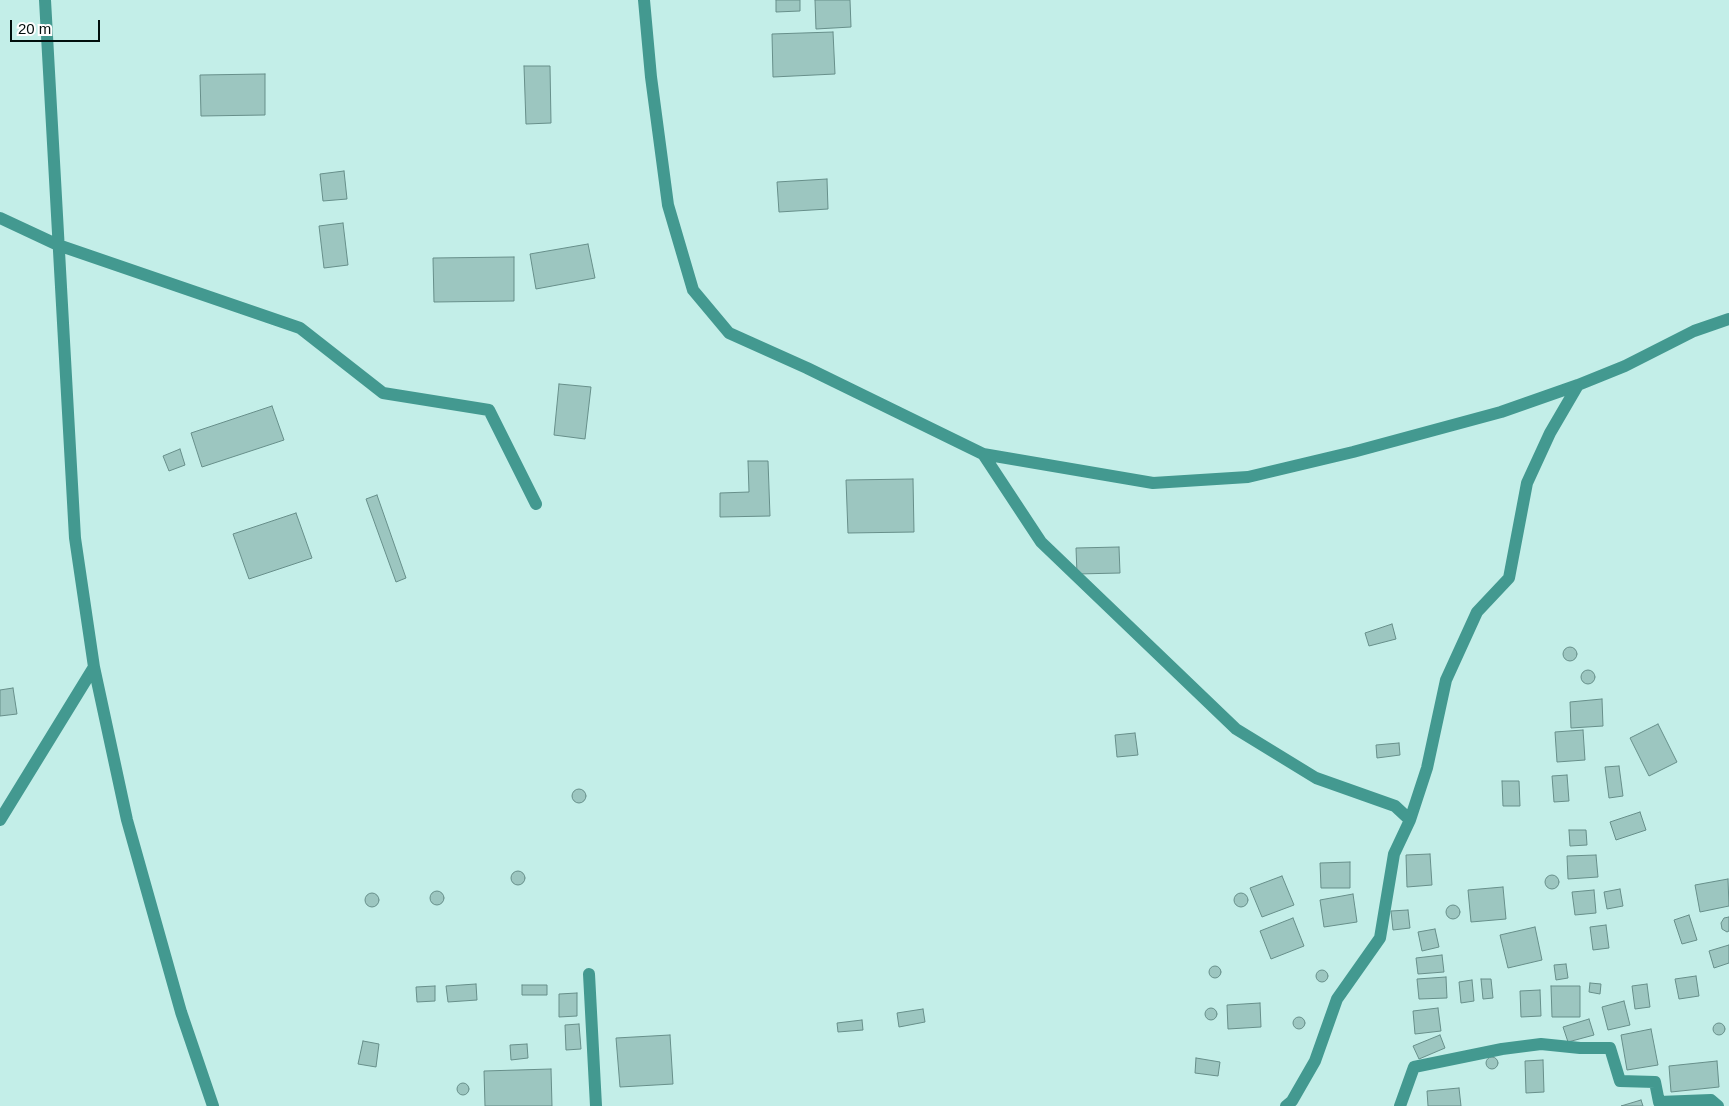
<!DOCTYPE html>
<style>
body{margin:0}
#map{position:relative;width:1729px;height:1106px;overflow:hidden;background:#c3eee8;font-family:Arial,sans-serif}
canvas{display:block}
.scale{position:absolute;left:10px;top:20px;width:90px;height:22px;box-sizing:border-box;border:2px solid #020f0d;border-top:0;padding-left:6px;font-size:15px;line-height:18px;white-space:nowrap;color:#020f0d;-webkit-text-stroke:4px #fff;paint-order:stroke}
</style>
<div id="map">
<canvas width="1729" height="1106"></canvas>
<div class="scale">20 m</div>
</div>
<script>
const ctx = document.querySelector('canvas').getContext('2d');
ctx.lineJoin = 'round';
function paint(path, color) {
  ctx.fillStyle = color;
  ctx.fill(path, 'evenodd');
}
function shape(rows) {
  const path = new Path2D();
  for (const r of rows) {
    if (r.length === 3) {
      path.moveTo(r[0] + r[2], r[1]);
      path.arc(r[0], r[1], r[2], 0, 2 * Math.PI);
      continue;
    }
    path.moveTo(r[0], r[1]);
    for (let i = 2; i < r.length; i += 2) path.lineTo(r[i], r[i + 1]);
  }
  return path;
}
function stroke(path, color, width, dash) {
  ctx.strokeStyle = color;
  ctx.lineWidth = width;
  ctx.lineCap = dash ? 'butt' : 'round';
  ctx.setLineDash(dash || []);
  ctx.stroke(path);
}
const building = shape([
 [776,0,800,0,800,11,776,12,776,0],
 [815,0,850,0,851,27,816,29,815,0],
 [833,32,835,74,773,77,772,34,833,32],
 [524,66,550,66,551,123,526,124,524,66],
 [265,74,265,115,201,116,200,75,265,74],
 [344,171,347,199,323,201,320,174,344,171],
 [827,179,828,209,779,212,777,182,827,179],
 [343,223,348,265,324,268,319,226,343,223],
 [588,244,595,278,536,289,530,254,588,244],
 [514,257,514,301,434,302,433,258,514,257],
 [559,384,591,387,585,439,554,435,559,384],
 [272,406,284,440,202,467,191,433,272,406],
 [180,449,185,465,169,471,163,456,180,449],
 [748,461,768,461,770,516,720,517,720,493,749,492,748,461],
 [913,479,914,532,848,533,846,480,913,479],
 [377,495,406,578,396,582,366,499,377,495],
 [296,513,312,558,249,579,233,534,296,513],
 [1119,547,1120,573,1077,574,1076,548,1119,547],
 [1392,624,1396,639,1369,646,1365,633,1392,624],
 [1570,654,7],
 [1588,677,7],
 [13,688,17,714,0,716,0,690,13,688],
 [1602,699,1603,726,1571,728,1570,702,1602,699],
 [1658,724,1677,762,1649,776,1630,738,1658,724],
 [1583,730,1585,760,1557,762,1555,732,1583,730],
 [1135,733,1138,755,1117,757,1115,735,1135,733],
 [1399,743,1400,755,1377,758,1376,745,1399,743],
 [1619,766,1623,796,1609,798,1605,767,1619,766],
 [1567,775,1569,801,1554,802,1552,776,1567,775],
 [1502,781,1519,781,1520,806,1503,806,1502,781],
 [579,796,7],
 [1640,812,1646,830,1616,840,1610,822,1640,812],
 [1569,830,1586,830,1587,845,1570,846,1569,830],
 [1430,854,1432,885,1407,887,1406,855,1430,854],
 [1596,855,1598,877,1568,879,1567,856,1596,855],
 [1350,862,1350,888,1321,888,1320,863,1350,862],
 [518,878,7],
 [1552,882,7],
 [1282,876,1294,905,1262,917,1250,888,1282,876],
 [1728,879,1729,906,1700,912,1695,885,1728,879],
 [1503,887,1506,919,1471,922,1468,890,1503,887],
 [1620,889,1623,906,1607,909,1604,892,1620,889],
 [1594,890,1596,913,1575,915,1572,892,1594,890],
 [437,898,7],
 [372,900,7],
 [1241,900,7],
 [1353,894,1357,922,1324,927,1320,900,1353,894],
 [1453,912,7],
 [1408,910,1410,928,1393,930,1391,911,1408,910],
 [1689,915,1697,940,1682,944,1674,920,1689,915],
 [1729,917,1729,931,1727,932,1722,929,1721,923,1724,918,1729,917],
 [1293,918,1304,946,1271,959,1260,931,1293,918],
 [1606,925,1609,948,1593,950,1590,927,1606,925],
 [1535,927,1542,960,1508,968,1500,935,1535,927],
 [1435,929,1439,947,1422,951,1418,932,1435,929],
 [1729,945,1729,963,1714,968,1709,951,1729,945],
 [1442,955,1444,972,1418,974,1416,958,1442,955],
 [1566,964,1568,978,1556,980,1554,965,1566,964],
 [1215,972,6],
 [1322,976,6],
 [1696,976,1699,996,1679,999,1675,979,1696,976],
 [1446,977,1447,998,1419,999,1417,979,1446,977],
 [1481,979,1491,979,1493,998,1483,999,1481,979],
 [1472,980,1474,1001,1461,1003,1459,982,1472,980],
 [1590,983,1601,984,1600,994,1589,992,1590,983],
 [476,984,477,1000,448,1002,446,986,476,984],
 [1647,984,1650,1007,1635,1009,1632,986,1647,984],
 [522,985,547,985,547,995,522,995,522,985],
 [435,986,435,1001,417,1002,416,987,435,986],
 [1551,986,1580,986,1580,1017,1552,1017,1551,986],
 [1540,990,1541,1016,1521,1017,1520,991,1540,990],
 [577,993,577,1016,559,1017,559,994,577,993],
 [1624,1001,1630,1025,1608,1030,1602,1007,1624,1001],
 [1260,1003,1261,1027,1228,1029,1227,1005,1260,1003],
 [1211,1014,6],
 [1438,1008,1441,1031,1415,1034,1413,1011,1438,1008],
 [923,1009,925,1022,899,1027,897,1013,923,1009],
 [1299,1023,6],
 [1589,1019,1594,1035,1568,1042,1563,1027,1589,1019],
 [862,1020,863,1030,838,1032,837,1023,862,1020],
 [1719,1029,6],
 [579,1024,581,1049,566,1050,565,1025,579,1024],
 [1651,1029,1658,1065,1627,1070,1621,1035,1651,1029],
 [670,1035,673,1084,620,1087,616,1038,670,1035],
 [1440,1035,1445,1048,1419,1059,1413,1046,1440,1035],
 [363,1041,379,1044,376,1067,358,1064,363,1041],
 [527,1044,528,1058,511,1060,510,1045,527,1044],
 [1492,1063,6],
 [1196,1058,1220,1062,1218,1076,1195,1073,1196,1058],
 [1543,1060,1544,1092,1526,1093,1525,1061,1543,1060],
 [1717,1061,1719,1087,1671,1092,1669,1066,1717,1061],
 [551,1069,552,1106,485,1106,484,1071,551,1069],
 [463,1089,6],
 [1459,1088,1461,1106,1428,1106,1427,1091,1459,1088],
 [1641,1100,1643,1106,1621,1106,1641,1100]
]);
const minor = shape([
 [45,0,75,538,94,667,127,820,181,1012,213,1106],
 [644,0,651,77,668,205,693,290,729,333,807,368,983,454,1153,483,1248,477,1353,452,1501,412,1578,385,1625,366,1694,331,1729,319],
 [0,218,58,245,300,328,383,393,489,410,536,504],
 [983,454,1041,542,1236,729,1316,778,1395,806,1410,820],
 [0,820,94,667],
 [589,974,596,1106],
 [1286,1106,1292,1101,1315,1061,1337,999,1380,938,1394,854,1410,820,1427,768,1446,680,1477,612,1509,578,1527,483,1550,433,1578,385],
 [1400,1106,1414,1067,1502,1049,1541,1044,1580,1048,1610,1048,1620,1081,1655,1082,1659,1102,1711,1100,1718,1106]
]);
paint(building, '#9cc6c0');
stroke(building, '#678f8a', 1);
stroke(minor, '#439990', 12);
</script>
